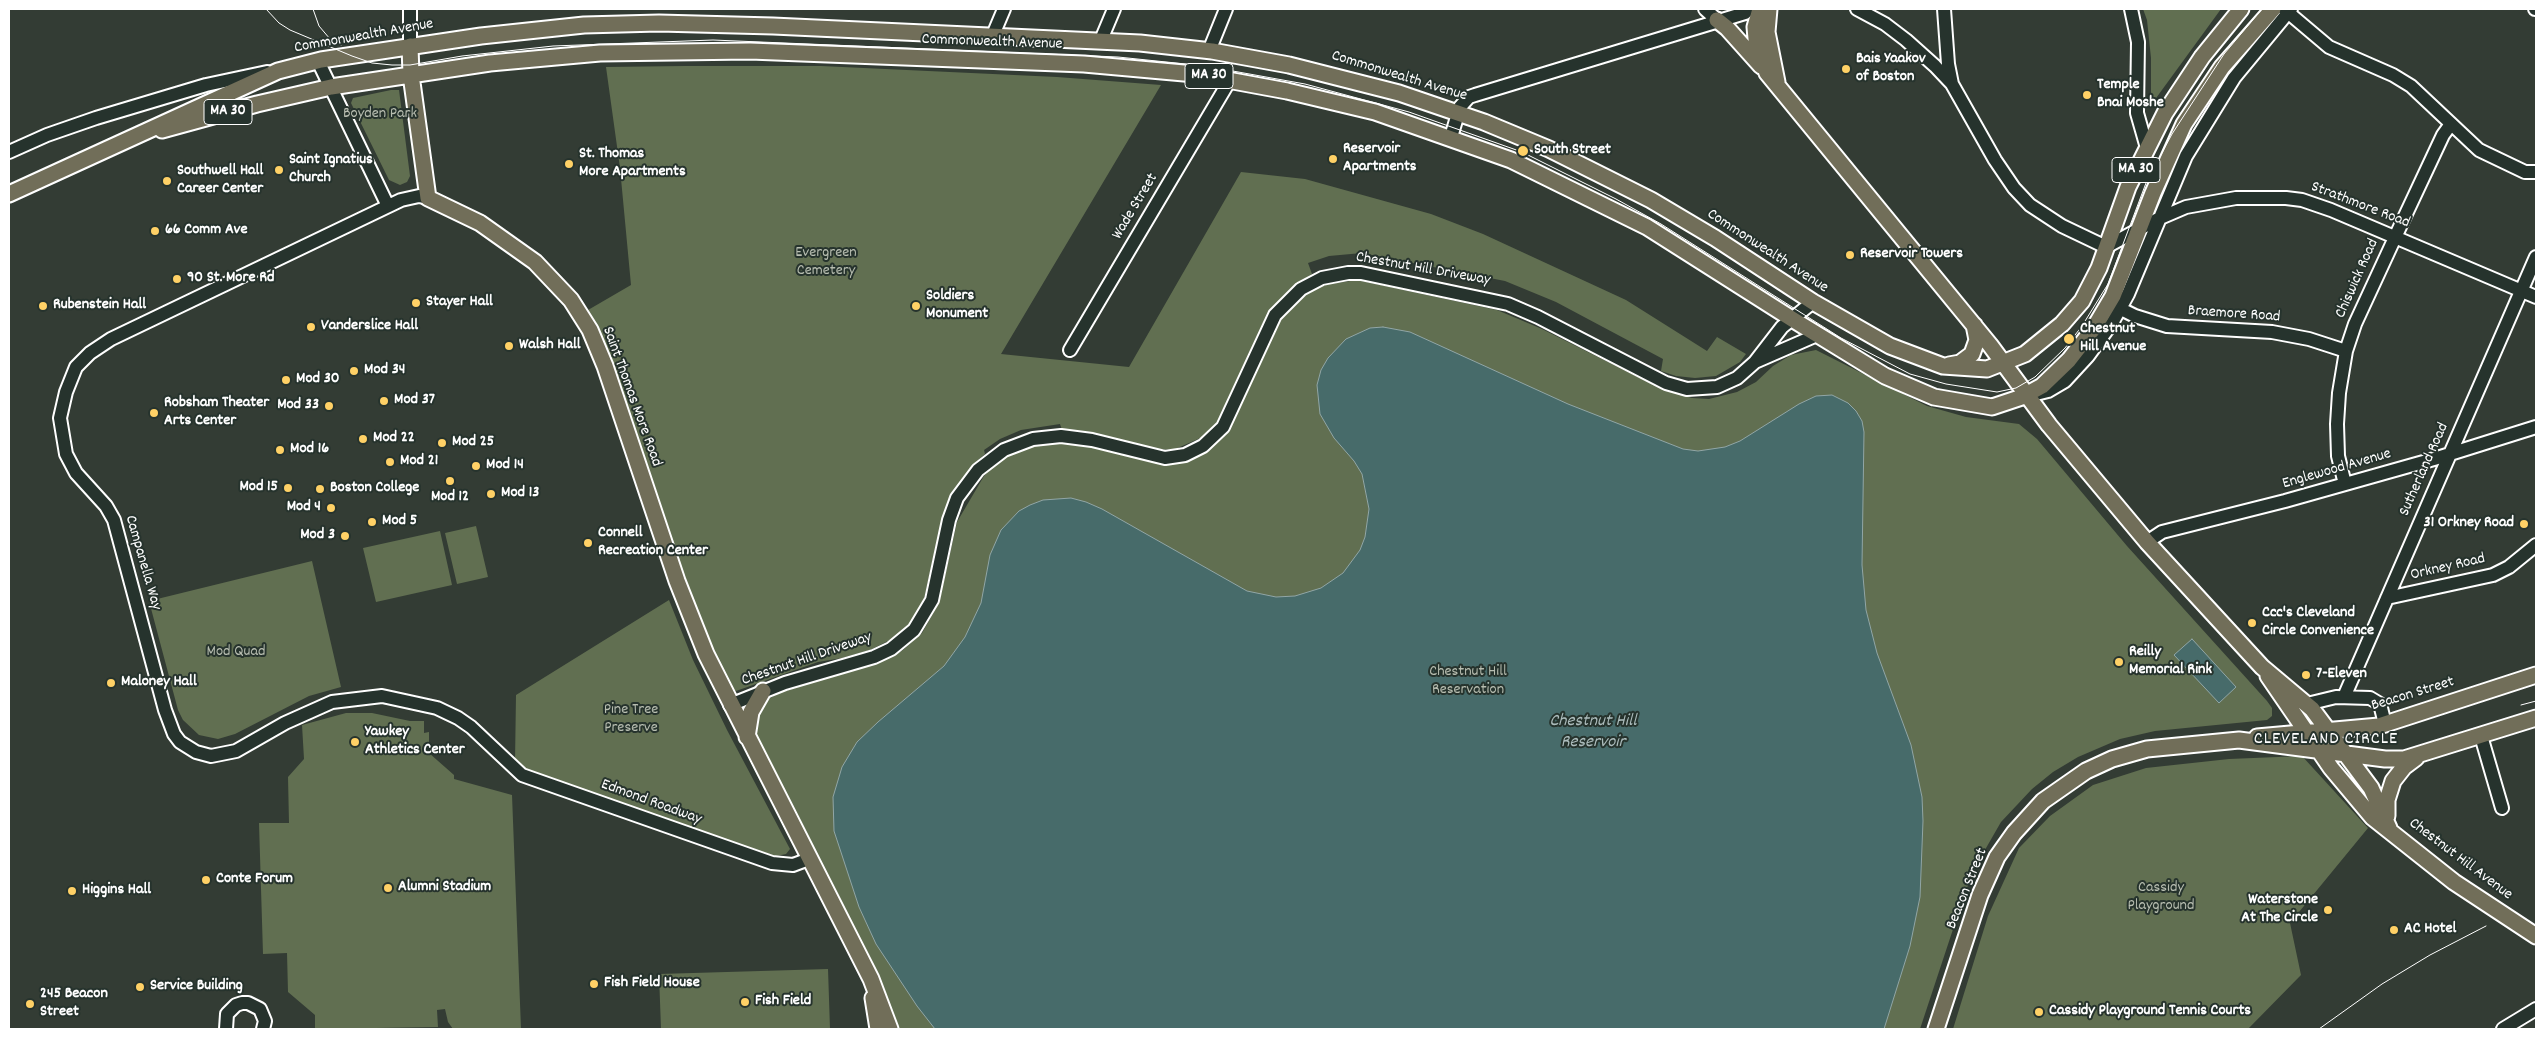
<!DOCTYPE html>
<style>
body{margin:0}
#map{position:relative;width:2545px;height:1038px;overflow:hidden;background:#333c34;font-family:Dekko,sans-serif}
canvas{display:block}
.frame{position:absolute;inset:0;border:10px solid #fff;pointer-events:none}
</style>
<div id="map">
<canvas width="2545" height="1038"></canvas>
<div class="frame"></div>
</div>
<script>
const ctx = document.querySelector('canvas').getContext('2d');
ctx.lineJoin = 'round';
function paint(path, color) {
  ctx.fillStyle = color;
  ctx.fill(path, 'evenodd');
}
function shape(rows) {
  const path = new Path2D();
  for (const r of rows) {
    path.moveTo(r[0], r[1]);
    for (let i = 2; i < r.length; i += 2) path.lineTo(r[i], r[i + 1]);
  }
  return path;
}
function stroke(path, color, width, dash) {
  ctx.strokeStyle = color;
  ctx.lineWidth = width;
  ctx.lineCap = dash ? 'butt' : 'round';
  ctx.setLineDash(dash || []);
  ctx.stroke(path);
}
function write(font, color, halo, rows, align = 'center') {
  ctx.font = font + ' Dekko,sans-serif';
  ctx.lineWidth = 4;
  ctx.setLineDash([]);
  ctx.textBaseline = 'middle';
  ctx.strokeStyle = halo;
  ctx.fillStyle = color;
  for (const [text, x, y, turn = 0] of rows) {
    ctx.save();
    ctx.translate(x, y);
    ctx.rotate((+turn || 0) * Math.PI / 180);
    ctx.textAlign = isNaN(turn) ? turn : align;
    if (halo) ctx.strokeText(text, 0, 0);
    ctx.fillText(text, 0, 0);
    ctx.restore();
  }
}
const green = shape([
 [2143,9,2221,9,2151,105,2151,58,2147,20],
 [685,66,821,66,1057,77,1161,85,1001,354,1129,367,1241,172,1305,179,1431,214,1483,234,1626,300,1707,351,1717,337,1746,354,1740,362,1716,376,1695,378,1676,376,1661,371,1663,359,1556,302,1505,281,1362,253,1329,256,1308,263,1312,274,1289,290,1269,314,1218,421,1205,436,1173,450,1149,448,1083,431,1062,430,1060,424,1021,430,1000,439,984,450,985,454,976,462,950,498,940,528,924,599,913,621,892,639,870,650,842,658,818,662,736,691,729,688,719,669,695,609,603,343,588,310,631,285,620,168,606,67],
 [391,90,399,90,410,176,407,182,400,185,389,180,351,103,353,98],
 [1357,280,1497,310,1542,329,1664,390,1692,398,1709,399,1737,392,1756,382,1773,366,1791,355,1816,350,1927,406,1966,417,2019,424,2037,439,2127,546,2267,701,2272,708,2272,716,2267,720,2155,731,2120,739,2078,757,2053,772,2032,789,2001,822,1978,862,1966,890,1920,1029,895,1029,889,1004,755,736,760,704,779,693,893,656,903,650,922,633,939,603,957,522,984,476,999,460,1026,446,1047,442,1088,446,1156,463,1172,463,1229,425,1242,403,1268,343,1281,317,1293,302,1323,285],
 [476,526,488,577,457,584,445,533],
 [440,531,452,585,376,602,363,548],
 [312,561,341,687,309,696,235,734,218,739,199,735,183,720,178,710,149,601],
 [669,600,693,660,727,730,790,849,786,854,772,857,528,772,515,762,516,695],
 [346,713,372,713,410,721,424,721,424,733,429,732,429,753,454,775,454,779,512,795,521,1029,453,1029,448,1022,445,1009,437,1010,438,1027,315,1029,315,1015,288,992,287,953,263,954,259,823,289,823,288,777,304,759,302,725],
 [2302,756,2368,828,2290,923,2301,975,2248,1029,1953,1029,1988,916,2019,848,2050,816,2093,785,2146,768,2229,759],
 [828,969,830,1029,661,1029,659,974]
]);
const water = shape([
 [1383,327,1410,332,1568,404,1683,449,1698,451,1725,447,1740,441,1799,404,1816,396,1832,395,1848,403,1856,411,1862,421,1864,432,1862,565,1866,610,1877,653,1911,745,1922,797,1923,821,1920,897,1910,946,1884,1029,935,1029,917,1006,876,944,859,907,834,831,833,797,842,767,857,742,878,722,944,666,965,637,981,603,990,555,1001,530,1019,511,1030,505,1043,500,1071,498,1086,502,1102,509,1247,591,1276,597,1295,596,1321,588,1343,573,1360,550,1365,537,1369,509,1362,474,1354,461,1334,438,1320,414,1317,385,1321,370,1328,358,1346,339,1370,328,1383,327],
 [2192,639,2236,687,2219,703,2174,655,2192,639]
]);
const minor = shape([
 [1705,9,1717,20],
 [1857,9,1885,24,1906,40,1935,66,1952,84,1995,160,2014,188,2030,205,2062,226,2106,247,2158,219,2186,207,2236,198,2286,198,2302,200,2331,210,2536,297],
 [1944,9,1948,64,1952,84],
 [2131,9,2138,42,2137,113,2147,148],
 [2284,9,2329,47,2393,75,2411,86,2479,150,2525,172,2536,172],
 [2535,9,2536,9],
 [993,35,1004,9],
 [1101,40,1114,9],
 [410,46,410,9],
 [1209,51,1226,9],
 [318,61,388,206],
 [1451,137,1460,107,1469,97,1475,95,1745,13,1749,9],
 [9,152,47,135,96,118,206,85,267,72],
 [428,198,419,196,401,200,111,339,90,353,76,367,66,392,60,418,66,454,76,473,106,506,114,520,165,710,174,734,180,742,196,752,211,756,236,751,285,723,332,702,382,696,437,708,458,718,471,727,522,775,772,863,793,865,809,859],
 [2121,309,2135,316,2167,326,2272,332,2309,339,2346,351],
 [1070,350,1230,80],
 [1755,362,1817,335],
 [2032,395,2048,391,2065,381,2088,356,2112,323,2128,294,2186,156,2234,78,2291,9],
 [2345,484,2338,456,2337,424,2339,393,2346,351,2355,324,2398,231,2443,135,2451,124],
 [2147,542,2162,532,2285,501,2434,459,2536,427],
 [2387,598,2493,575,2509,567,2536,545],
 [2344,697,2536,257],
 [2307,704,2336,697,2370,698,2380,704,2385,724],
 [730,705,785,683,874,657,891,649,914,630,932,600,949,520,957,498,978,470,1004,450,1033,439,1061,436,1092,440,1165,458,1185,455,1203,446,1223,427,1275,315,1301,289,1322,278,1348,273,1361,273,1508,304,1538,317,1666,383,1687,389,1717,387,1737,378,1755,362,1782,327,1813,302],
 [2481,736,2502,808],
 [226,1029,227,1014,236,1005,242,1003,248,1003,260,1009,265,1021,263,1029],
 [2503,1029,2536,1009]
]);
const major = shape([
 [1760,9,1755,27,1757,50,1767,73,1990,345,2049,425,2147,542,2262,667,2312,709,2371,788,2389,828],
 [1769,9,1767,32,1777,82],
 [1717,20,1727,28,1761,66],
 [410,46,411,75,428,198,480,223,535,262,571,300,590,330,605,366,677,581,706,654,871,979,890,1029],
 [162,130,257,104,331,87,490,63,600,53,750,51,1084,64,1195,74,1287,91,1375,112,1511,160,1647,227,1792,319,1885,376,1934,397,1992,407,2022,397,2042,386,2069,360,2094,328,2113,296,2153,193,2184,124,2222,67,2273,9],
 [9,194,278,71,321,60,481,36,584,25,659,23,773,26,1140,43,1212,51,1289,65,1399,93,1484,122,1549,149,1651,200,1715,238,1813,302,1890,346,1943,366,1987,369,2025,354,2062,324,2082,301,2099,268,2128,187,2165,113,2202,57,2241,9],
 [1949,365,1960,363,1972,354,1977,340,1974,325],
 [2268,676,2331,768,2372,817,2454,882,2536,936],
 [747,737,751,712,763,691],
 [2257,737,2379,726,2536,675],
 [2387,816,2387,800,2393,781,2404,767,2416,758],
 [873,998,878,1029],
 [1936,1029,1980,895,1997,857,2014,833,2043,801,2086,771,2112,759,2147,749,2239,740,2385,759,2404,759,2536,718]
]);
const tram = shape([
 [266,9,279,23,290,30,352,56,372,63,392,65,410,65,462,56,553,46,713,40,1118,57,1205,66,1305,84,1409,112,1522,152,1616,199,1661,224,1841,338,1910,374,1946,384,1997,392,2016,388,2035,377,2065,348,2082,326,2108,284,2146,183,2172,134,2224,54,2262,9],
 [313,9,319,26,330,39,341,45],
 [2521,705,2536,701],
 [2319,1029,2382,984,2430,955,2486,926]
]);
const markers = [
 [1846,69,5,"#ffd166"],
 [2087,95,5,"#ffd166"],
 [1523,151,6,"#ffd166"],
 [1333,159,5,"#ffd166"],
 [569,164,5,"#ffd166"],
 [279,170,5,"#ffd166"],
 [167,181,5,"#ffd166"],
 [155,231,5,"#ffd166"],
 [1850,255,5,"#ffd166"],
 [177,279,5,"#ffd166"],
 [416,303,5,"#ffd166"],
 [43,306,5,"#ffd166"],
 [916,306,5,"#ffd166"],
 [311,327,5,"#ffd166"],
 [2069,339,6,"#ffd166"],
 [509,346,5,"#ffd166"],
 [354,371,5,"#ffd166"],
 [286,380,5,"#ffd166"],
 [384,401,5,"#ffd166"],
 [329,406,5,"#ffd166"],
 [154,413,5,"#ffd166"],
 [363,439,5,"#ffd166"],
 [442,443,5,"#ffd166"],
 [280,450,5,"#ffd166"],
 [390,462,5,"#ffd166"],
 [476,466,5,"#ffd166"],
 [450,481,5,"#ffd166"],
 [288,488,5,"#ffd166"],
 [320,489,5,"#ffd166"],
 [491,494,5,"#ffd166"],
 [331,508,5,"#ffd166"],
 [372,522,5,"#ffd166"],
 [2524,524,5,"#ffd166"],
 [345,536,5,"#ffd166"],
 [588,543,5,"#ffd166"],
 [2252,623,5,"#ffd166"],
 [2119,662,5,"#ffd166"],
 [2306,675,5,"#ffd166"],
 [111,683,5,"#ffd166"],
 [355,742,5,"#ffd166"],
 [206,880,5,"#ffd166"],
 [388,888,5,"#ffd166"],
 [72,891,5,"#ffd166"],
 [2328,910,5,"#ffd166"],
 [2394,930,5,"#ffd166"],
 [594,984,5,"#ffd166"],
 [140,987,5,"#ffd166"],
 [745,1002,5,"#ffd166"],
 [30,1004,5,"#ffd166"],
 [2039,1012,5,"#ffd166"]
];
const shields = [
 [1209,76,48],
 [228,112,48],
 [2136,170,48]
];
const shieldNames = [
 ["MA 30",1209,76],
 ["MA 30",228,112],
 ["MA 30",2136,170]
];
const streetNames = [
 ["Commonwealth Avenue",364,37,-10],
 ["Commonwealth Avenue",992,43,2],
 ["Commonwealth Avenue",1399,77,17],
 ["Strathmore Road",2360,206,21],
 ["Wade Street",1136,207,-59],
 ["Commonwealth Avenue",1767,252,33],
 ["Chestnut Hill Driveway",1423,270,10],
 ["Chiswick Road",2358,279,-66],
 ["Braemore Road",2234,315,4],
 ["Saint Thomas More Road",631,397,70],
 ["Englewood Avenue",2337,470,-16],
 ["Sutherland Road",2425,470,-66],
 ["Campanella Way",142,563,74],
 ["Orkney Road",2448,568,-13],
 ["Chestnut Hill Driveway",807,660,-19],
 ["Beacon Street",2413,695,-17],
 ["Edmond Roadway",651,803,20],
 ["Chestnut Hill Avenue",2460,860,37],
 ["Beacon Street",1968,889,-68]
];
const poiNames = [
 ["Bais Yaakov",1856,60],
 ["of Boston",1856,78],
 ["Temple",2097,86],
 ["Bnai Moshe",2097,104],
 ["Reservoir",1343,150],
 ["Apartments",1343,168],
 ["South Street",1534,151],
 ["St. Thomas",579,155],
 ["More Apartments",579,173],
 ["Saint Ignatius",289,161],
 ["Church",289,179],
 ["Southwell Hall",177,172],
 ["Career Center",177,190],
 ["66 Comm Ave",165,231],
 ["Reservoir Towers",1860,255],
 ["90 St. More Rd",187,279],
 ["Soldiers",926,297],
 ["Monument",926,315],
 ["Stayer Hall",426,303],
 ["Rubenstein Hall",53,306],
 ["Vanderslice Hall",321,327],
 ["Chestnut",2080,330],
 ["Hill Avenue",2080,348],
 ["Walsh Hall",519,346],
 ["Mod 34",364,371],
 ["Mod 30",296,380],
 ["Mod 37",394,401],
 ["Robsham Theater",164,404],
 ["Arts Center",164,422],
 ["Mod 33",319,406,"right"],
 ["Mod 22",373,439],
 ["Mod 25",452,443],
 ["Mod 16",290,450],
 ["Mod 21",400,462],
 ["Mod 14",486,466],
 ["Mod 15",278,488,"right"],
 ["Boston College",330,489],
 ["Mod 13",501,494],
 ["Mod 12",450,498,"center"],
 ["Mod 4",321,508,"right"],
 ["Mod 5",382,522],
 ["31 Orkney Road",2514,524,"right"],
 ["Connell",598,534],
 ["Recreation Center",598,552],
 ["Mod 3",335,536,"right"],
 ["Ccc's Cleveland",2262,614],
 ["Circle Convenience",2262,632],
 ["Reilly",2129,653],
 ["Memorial Rink",2129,671],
 ["7-Eleven",2316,675],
 ["Maloney Hall",121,683],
 ["Yawkey",365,733],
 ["Athletics Center",365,751],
 ["Conte Forum",216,880],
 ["Alumni Stadium",398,888],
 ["Higgins Hall",82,891],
 ["Waterstone",2318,901,"right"],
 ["At The Circle",2318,919,"right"],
 ["AC Hotel",2404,930],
 ["Fish Field House",604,984],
 ["Service Building",150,987],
 ["245 Beacon",40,995],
 ["Street",40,1013],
 ["Fish Field",755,1002],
 ["Cassidy Playground Tennis Courts",2049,1012]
];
const parkNames = [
 ["Boyden Park",380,115],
 ["Evergreen",826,254],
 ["Cemetery",826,272],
 ["Mod Quad",236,653],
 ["Chestnut Hill",1468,673],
 ["Reservation",1468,691],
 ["Pine Tree",631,711],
 ["Preserve",631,729],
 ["Cassidy",2161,889],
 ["Playground",2161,907]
];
const waterNames = [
 ["Chestnut Hill",1593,723],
 ["Reservoir",1593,744]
];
const neighbourhoodNames = [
 ["CLEVELAND CIRCLE",2326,741]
];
paint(green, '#616f51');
paint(water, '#476b6a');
stroke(water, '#91a6a6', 1);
stroke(minor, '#fff', 16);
stroke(major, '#fff', 19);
stroke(minor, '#26332d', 12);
stroke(major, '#716e59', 15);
stroke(tram, '#fff', 1);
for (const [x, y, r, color] of markers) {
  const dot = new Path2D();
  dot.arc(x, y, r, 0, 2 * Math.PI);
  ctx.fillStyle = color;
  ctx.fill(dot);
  stroke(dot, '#26332d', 2);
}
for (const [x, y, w] of shields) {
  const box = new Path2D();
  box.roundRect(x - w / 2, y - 12.5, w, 25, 4);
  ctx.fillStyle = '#26332d';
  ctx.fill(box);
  stroke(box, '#fff', 1);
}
write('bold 15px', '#fff', null, shieldNames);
write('16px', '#fff', '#26332d', streetNames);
write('bold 16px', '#fff', '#26332d', poiNames, 'left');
write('16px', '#b8beb1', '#26332d', parkNames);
write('italic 18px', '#acbcbc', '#26332d', waterNames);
ctx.letterSpacing = '1px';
write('18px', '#fff', '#26332d', neighbourhoodNames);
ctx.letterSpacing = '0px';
</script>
